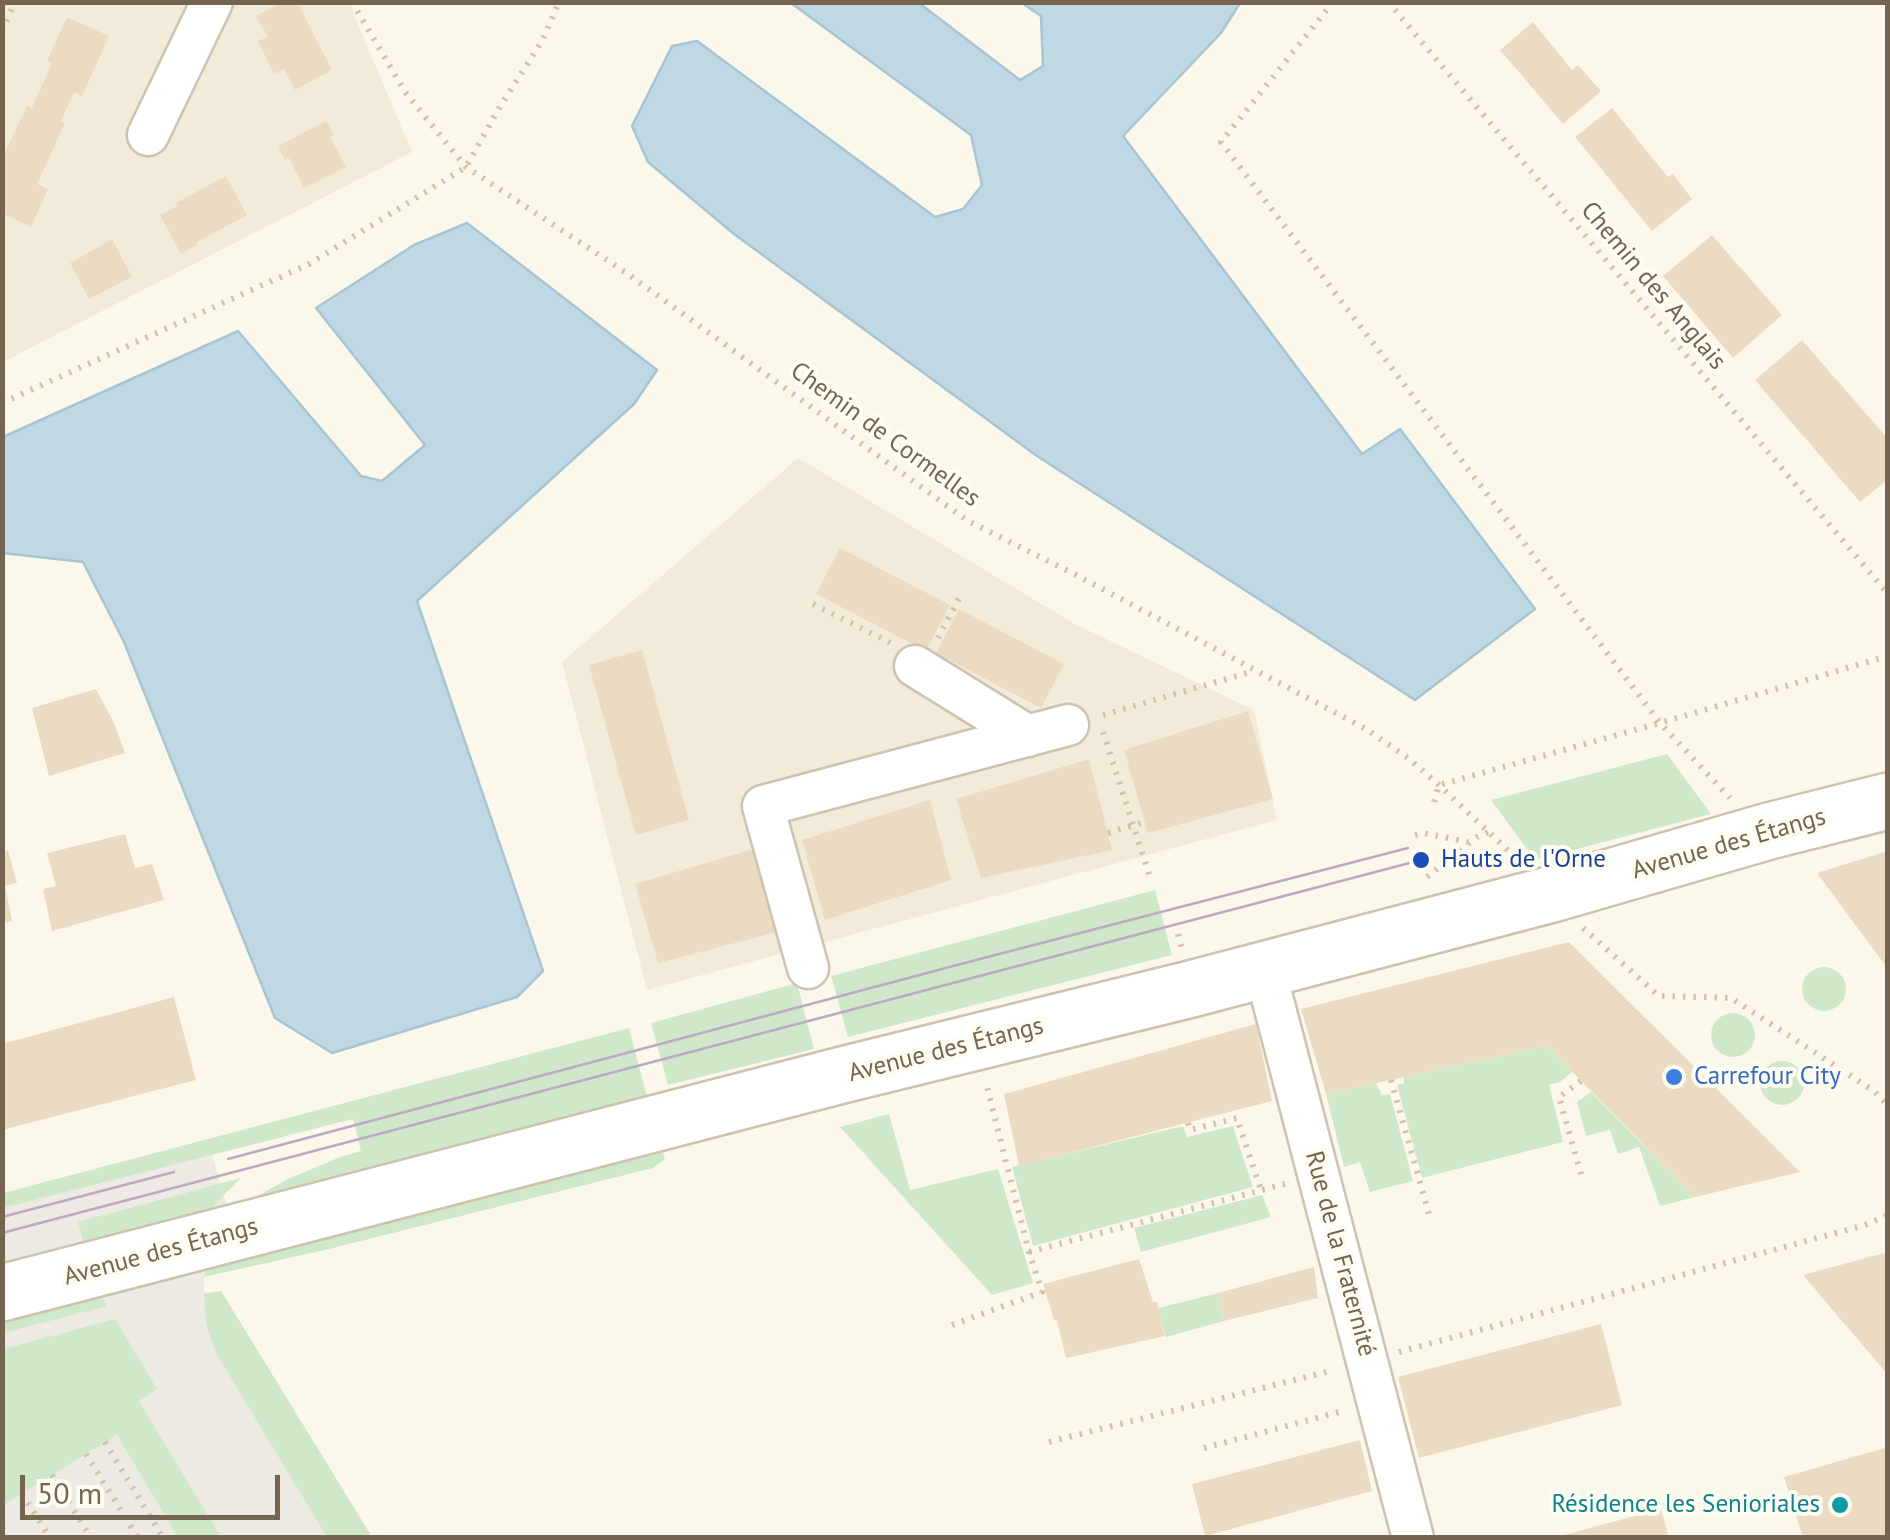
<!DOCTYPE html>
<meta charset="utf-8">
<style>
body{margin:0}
#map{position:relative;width:1890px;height:1540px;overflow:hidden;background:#fbf8eb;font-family:"PT Sans",sans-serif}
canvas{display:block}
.frame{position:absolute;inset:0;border:5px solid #746450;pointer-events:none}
.scale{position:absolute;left:20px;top:1475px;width:260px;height:45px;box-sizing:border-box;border:5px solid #746450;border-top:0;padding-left:12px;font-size:30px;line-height:35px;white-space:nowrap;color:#746450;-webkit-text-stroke:8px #fefbf1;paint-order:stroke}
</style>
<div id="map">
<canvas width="1890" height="1540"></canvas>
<div class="frame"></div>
<div class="scale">50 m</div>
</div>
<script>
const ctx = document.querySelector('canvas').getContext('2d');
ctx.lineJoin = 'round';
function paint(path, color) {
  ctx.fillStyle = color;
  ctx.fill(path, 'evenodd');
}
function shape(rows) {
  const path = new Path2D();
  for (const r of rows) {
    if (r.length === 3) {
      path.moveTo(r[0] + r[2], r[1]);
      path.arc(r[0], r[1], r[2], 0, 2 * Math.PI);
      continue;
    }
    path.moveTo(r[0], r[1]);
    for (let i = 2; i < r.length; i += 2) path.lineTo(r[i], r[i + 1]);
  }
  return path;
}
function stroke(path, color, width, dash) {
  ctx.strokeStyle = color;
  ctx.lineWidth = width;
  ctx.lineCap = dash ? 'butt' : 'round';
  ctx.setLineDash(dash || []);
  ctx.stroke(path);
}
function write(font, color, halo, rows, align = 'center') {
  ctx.font = font + ' "PT Sans",sans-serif';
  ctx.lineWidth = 8;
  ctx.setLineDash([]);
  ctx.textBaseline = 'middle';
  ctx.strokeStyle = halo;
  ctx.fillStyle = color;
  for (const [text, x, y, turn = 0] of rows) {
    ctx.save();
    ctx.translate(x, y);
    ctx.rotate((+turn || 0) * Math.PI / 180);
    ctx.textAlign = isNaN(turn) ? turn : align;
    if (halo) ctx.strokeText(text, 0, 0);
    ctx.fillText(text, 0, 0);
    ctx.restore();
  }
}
const residential = shape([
 [3,3,349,3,412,152,3,362],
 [798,458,1075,624,1254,710,1277,820,647,990,562,662]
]);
const industrial = shape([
 [212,1153,230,1218,204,1277,204,1293,221,1291,372,1537,3,1538,3,1208]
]);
const green = shape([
 [1667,754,1711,814,1535,860,1491,800],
 [1155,890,1172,955,848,1037,831,976],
 [1824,989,22],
 [797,983,814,1049,668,1085,651,1023],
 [1733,1035,22],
 [629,1028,650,1108,241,1205,288,1179,340,1157,361,1151,353,1119,3,1208,3,1193],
 [1547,1046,1572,1072,1560,1082,1549,1085,1563,1142,1422,1178,1397,1085,1404,1083,1404,1077],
 [1782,1083,22],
 [1376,1083,1382,1095,1390,1094,1413,1181,1370,1192,1360,1162,1344,1167,1326,1094],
 [1591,1092,1695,1197,1660,1206,1639,1147,1618,1154,1610,1130,1586,1136,1577,1102],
 [889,1114,910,1190,998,1169,1033,1283,992,1295,840,1127],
 [1183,1126,1187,1137,1233,1126,1253,1187,1033,1246,1012,1167],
 [660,1142,665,1159,653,1168,333,1248,204,1277,211,1254],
 [241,1178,214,1205,208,1216,87,1255,78,1222],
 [1262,1195,1271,1217,1141,1252,1134,1228],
 [93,1283,107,1306,3,1333,3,1308],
 [221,1291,372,1537,327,1537,216,1353,206,1324,204,1294],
 [1218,1293,1224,1321,1166,1337,1158,1308],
 [115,1319,157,1389,139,1401,221,1537,178,1537,117,1435,3,1505,3,1349]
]);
const water = shape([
 [791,3,919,3,1020,80,1043,66,1041,16,1022,3,1240,3,1221,33,1123,136,1362,454,1400,429,1535,609,1415,700,1037,456,734,234,648,162,632,126,672,46,697,41,935,217,963,209,982,185,971,135,791,3],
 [467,223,657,370,634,404,417,601,543,971,517,997,332,1053,275,1018,124,642,83,562,3,553,3,437,238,331,361,476,382,481,425,445,316,308,414,245,467,223]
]);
const building = shape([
 [282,2,297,2,332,70,295,90,284,69,274,74,258,41,268,37,256,16],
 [67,17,109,36,82,96,74,92,61,121,65,123,37,184,48,189,31,227,2,213,4,170,2,159,27,106,32,108,52,63,47,61],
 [1533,22,1572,70,1578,65,1601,91,1563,124,1500,50],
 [1612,108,1668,177,1673,174,1692,199,1652,231,1575,137],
 [326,121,334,135,330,137,346,167,304,188,289,158,285,160,278,146],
 [226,176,247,215,197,242,198,244,181,254,160,215,177,206,176,203],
 [1712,235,1782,315,1733,358,1663,276],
 [112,239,132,277,89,299,70,263],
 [1802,340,1888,439,1888,479,1860,502,1755,380],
 [840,548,950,605,926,651,816,594],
 [959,609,1064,664,1041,708,936,653],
 [642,650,689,820,636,835,589,665],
 [96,689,114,723,125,753,49,776,32,708],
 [1248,711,1273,799,1148,833,1124,750],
 [1089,759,1112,850,981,878,956,799],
 [930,800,951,880,825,920,802,840],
 [125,834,135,868,152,864,164,900,52,931,43,889,56,886,47,853],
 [760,847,781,931,658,963,635,884],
 [8,851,17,883,5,886,12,921,2,923,2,852],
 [1888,851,1888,969,1817,873],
 [1569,942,1800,1172,1695,1197,1547,1046,1326,1094,1301,1009],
 [174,997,196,1080,2,1130,2,1044],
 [1256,1024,1272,1101,1019,1166,1004,1094],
 [1888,1252,1888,1375,1803,1275],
 [1139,1259,1153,1302,1157,1302,1165,1336,1066,1358,1057,1321,1054,1320,1043,1284],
 [1314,1267,1318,1298,1224,1321,1218,1293],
 [1601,1324,1622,1405,1419,1458,1398,1377],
 [1360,1440,1372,1491,1205,1536,1192,1484],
 [1888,1447,1888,1534,1874,1538,1803,1538,1784,1477],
 [1661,1509,1669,1538,1560,1538,1560,1536]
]);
const path = shape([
 [352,2,405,92,466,167,628,274,968,521,1080,577,1366,729,1408,758,1439,785,1517,859],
 [1333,2,1221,142,1660,723,1730,798],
 [1388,2,1888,594],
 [2,31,15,2],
 [2,403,309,264,466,167,499,108,542,41,559,2],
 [813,604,891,643],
 [938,638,959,598],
 [1103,715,1254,671],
 [1103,732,1150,877],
 [1434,802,1439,785,1660,723,1888,656],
 [1108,833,1144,822],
 [1415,835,1423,833,1468,842],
 [1427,877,1477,837,1489,832],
 [1583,928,1659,996,1731,998,1874,1091,1888,1105],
 [1178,934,1182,950],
 [1391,1080,1431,1221],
 [1581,1081,1559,1097,1583,1181],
 [1188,1123,1190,1130,1237,1118,1261,1190],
 [1029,1252,1285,1184],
 [952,1325,1042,1292,1029,1252,986,1083],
 [1399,1352,1865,1225,1888,1215],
 [105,1442,163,1538],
 [1049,1442,1334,1370],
 [1204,1448,1343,1411],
 [86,1454,138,1538],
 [52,1475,91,1538],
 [22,1494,50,1538],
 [2,1528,8,1538]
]);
const street = shape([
 [148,135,212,2],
 [915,666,1028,736],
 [808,968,763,806,1068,725],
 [1265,970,1413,1538]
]);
const secondary = shape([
 [2,1293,842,1075,1191,989,1552,894,1769,831,1888,801]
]);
const tram = shape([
 [228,1159,976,960,1408,848],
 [2,1217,174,1172],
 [2,1233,1421,860]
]);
const markers = [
 [1421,860,10,"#1a4fb4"],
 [1674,1077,10,"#3f7fe0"],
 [1840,1505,10,"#0f9aa8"]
];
const streetNames = [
 ["Chemin des Anglais",1653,286,50],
 ["Chemin de Cormelles",885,435,36],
 ["Avenue des Étangs",1729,844,-16],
 ["Avenue des Étangs",946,1050,-14],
 ["Avenue des Étangs",161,1252,-15],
 ["Rue de la Fraternité",1340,1254,75]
];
const transitNames = [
 ["Hauts de l'Orne",1441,860]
];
const shopNames = [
 ["Carrefour City",1694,1077]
];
const cultureNames = [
 ["Résidence les Senioriales",1820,1505]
];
paint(residential, '#f2ebda');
paint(industrial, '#edeae3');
paint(green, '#d0e8ca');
paint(water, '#c0d8e4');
stroke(water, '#a8c5d4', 2.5);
paint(building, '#ecdbc3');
stroke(street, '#cdc3b1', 45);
stroke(secondary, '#cdc2ad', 60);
stroke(path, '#d4c1a7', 6, [2.5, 8]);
stroke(street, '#fff', 40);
stroke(secondary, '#fff', 55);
stroke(tram, '#bea9c5', 2.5);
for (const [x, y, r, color] of markers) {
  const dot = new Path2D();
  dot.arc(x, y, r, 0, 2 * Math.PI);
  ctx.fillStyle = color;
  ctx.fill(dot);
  stroke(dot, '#fefbf1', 4);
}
write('25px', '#746450', '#fefbf1', streetNames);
write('25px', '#164399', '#fefbf1', transitNames, 'left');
write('25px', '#366cbe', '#fefbf1', shopNames, 'left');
write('25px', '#0d838f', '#fefbf1', cultureNames, 'right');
</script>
